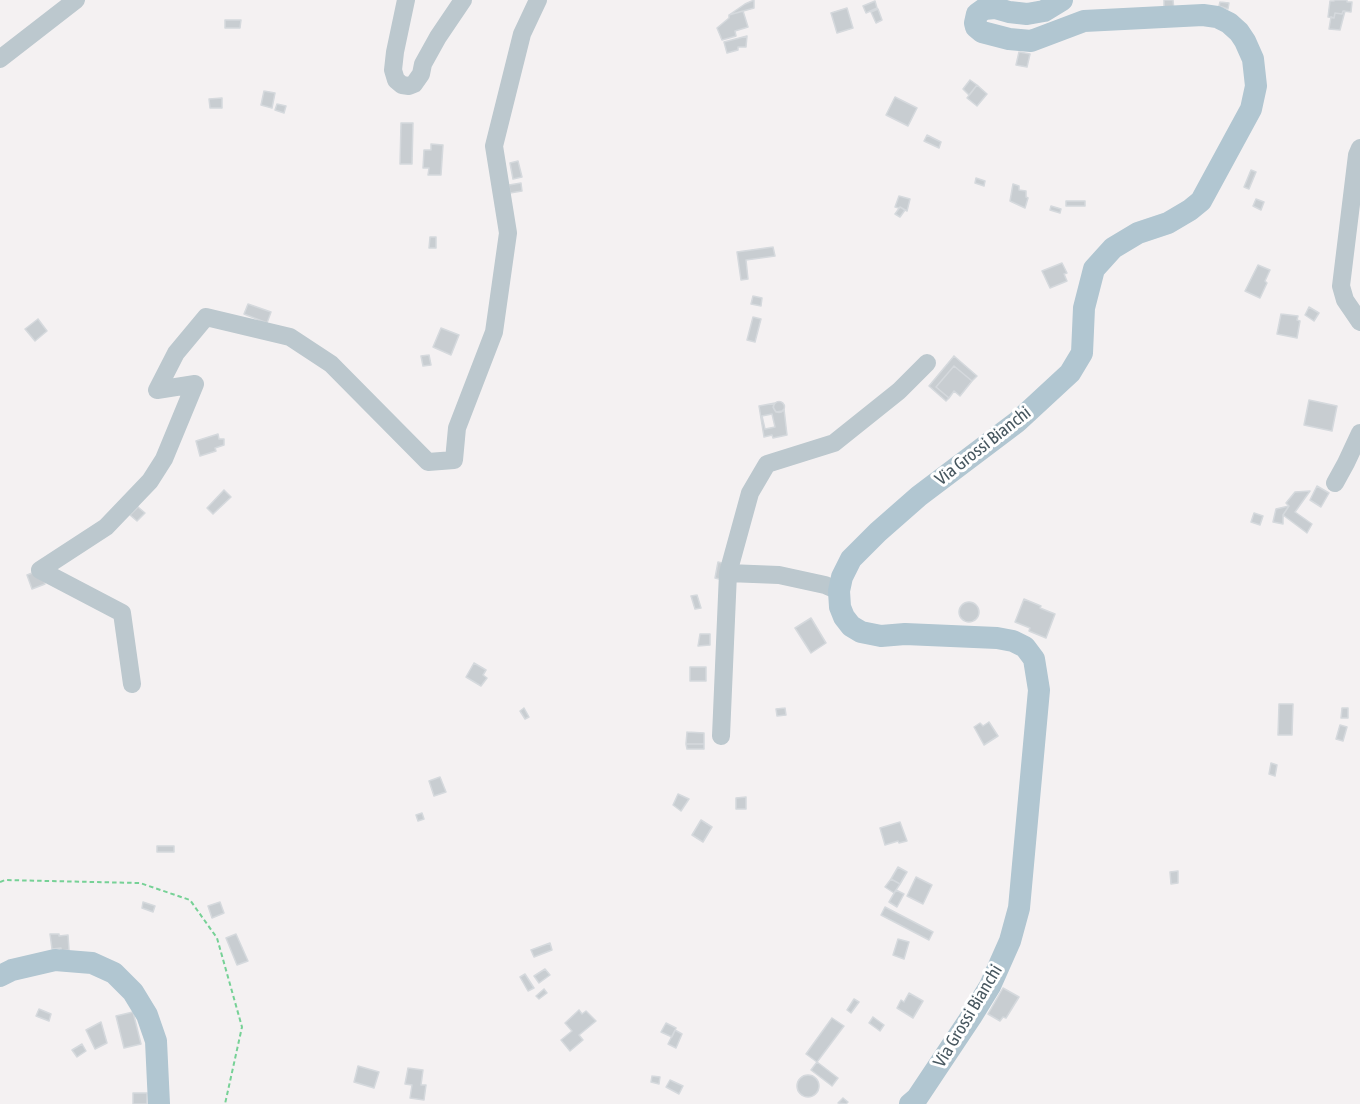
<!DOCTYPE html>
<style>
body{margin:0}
canvas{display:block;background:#f4f1f2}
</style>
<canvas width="1360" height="1104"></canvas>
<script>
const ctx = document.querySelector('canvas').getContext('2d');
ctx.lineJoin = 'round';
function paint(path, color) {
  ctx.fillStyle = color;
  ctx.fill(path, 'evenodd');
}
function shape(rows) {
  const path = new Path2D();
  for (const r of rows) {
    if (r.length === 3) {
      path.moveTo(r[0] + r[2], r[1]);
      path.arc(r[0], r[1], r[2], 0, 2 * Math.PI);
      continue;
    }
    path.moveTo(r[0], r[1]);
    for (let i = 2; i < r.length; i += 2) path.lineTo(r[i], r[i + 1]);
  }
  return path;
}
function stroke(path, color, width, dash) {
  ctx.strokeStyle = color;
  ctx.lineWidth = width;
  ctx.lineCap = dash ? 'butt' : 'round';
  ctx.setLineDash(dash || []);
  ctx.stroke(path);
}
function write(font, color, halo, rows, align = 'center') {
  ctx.font = font + ' "Asap Condensed",sans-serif';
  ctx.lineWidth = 6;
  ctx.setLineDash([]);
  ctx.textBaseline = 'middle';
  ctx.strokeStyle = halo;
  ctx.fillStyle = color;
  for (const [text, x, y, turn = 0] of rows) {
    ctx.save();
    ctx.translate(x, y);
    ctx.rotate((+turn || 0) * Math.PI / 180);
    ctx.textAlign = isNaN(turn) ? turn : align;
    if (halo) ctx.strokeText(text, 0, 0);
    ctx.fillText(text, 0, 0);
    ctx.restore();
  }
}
const building = shape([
 [754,0,754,8,729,15,745,4,754,0],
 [1164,0,1173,0,1174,10,1164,11,1164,0],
 [1335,0,1347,0,1347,2,1352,2,1351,12,1343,11,1342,14,1335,13,1334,18,1328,17,1330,1,1334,1,1335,0],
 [875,1,877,8,866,13,863,6,875,1],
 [1220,2,1229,3,1228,9,1219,6,1220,2],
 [847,8,853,28,837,33,831,13,847,8],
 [878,9,882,20,876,23,871,12,878,9],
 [743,11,748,27,735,31,736,36,722,40,717,28,729,18,729,15,743,11],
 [1343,11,1345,11,1340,30,1329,29,1331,17,1334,18,1335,13,1342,14,1343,11],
 [225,20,241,20,240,28,225,28,225,20],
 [747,36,746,47,738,47,738,50,727,53,724,42,747,36],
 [1019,52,1030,54,1027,67,1016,65,1019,52],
 [970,80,977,85,969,95,963,89,970,80],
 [977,85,987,94,977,106,967,98,977,85],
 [264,91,275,93,272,108,261,105,264,91],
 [895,97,917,108,908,126,886,115,895,97],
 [222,98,222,108,210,108,209,99,222,98],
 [277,104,286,106,284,113,275,110,277,104],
 [401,123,413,123,412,164,400,164,401,123],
 [927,135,941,142,939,148,924,141,927,135],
 [431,144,443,145,441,175,428,175,429,168,423,168,424,150,431,150,431,144],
 [518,161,522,177,513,179,510,163,518,161],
 [1251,170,1256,172,1249,189,1244,187,1251,170],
 [976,178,985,181,984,186,975,183,976,178],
 [521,183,522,191,510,193,509,185,521,183],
 [1013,184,1019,186,1019,190,1026,191,1026,197,1028,198,1025,208,1010,201,1013,184],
 [899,196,910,199,907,211,900,207,899,208,895,207,899,196],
 [1256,199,1264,202,1261,210,1253,206,1256,199],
 [1066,201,1085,201,1085,206,1066,206,1066,201],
 [1051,206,1061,209,1060,213,1050,210,1051,206],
 [900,207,905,210,900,217,895,214,900,207],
 [430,237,436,237,436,248,429,248,430,237],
 [773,247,775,256,746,260,748,279,741,280,737,252,773,247],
 [1062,263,1067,273,1064,274,1067,281,1050,288,1042,271,1062,263],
 [1258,265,1270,270,1265,281,1267,283,1260,298,1245,291,1258,265],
 [753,296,762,298,761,306,751,304,753,296],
 [248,304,271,312,267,323,244,314,248,304],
 [1309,307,1319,313,1314,321,1305,315,1309,307],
 [1281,314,1298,316,1297,320,1300,321,1297,338,1277,334,1281,314],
 [753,317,761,319,755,342,747,340,753,317],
 [38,319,47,331,35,341,25,329,38,319],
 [441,328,459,335,451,355,433,347,441,328],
 [429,355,431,365,423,366,421,356,429,355],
 [954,356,977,376,972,381,954,366,936,387,949,398,946,401,929,386,954,356],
 [954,366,972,381,960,396,954,391,949,398,936,387,954,366],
 [1309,400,1337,406,1332,431,1304,425,1309,400],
 [779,407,5.5],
 [775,403,773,407,776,412,782,411,784,409,787,435,773,438,772,435,764,437,759,406,775,403],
 [772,414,775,427,765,429,762,416,772,414],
 [218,434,219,439,224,439,224,445,215,448,216,451,200,456,196,441,218,434],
 [1317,486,1329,493,1321,507,1310,500,1317,486],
 [224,490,231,497,213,514,207,508,224,490],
 [1310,491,1295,512,1312,524,1307,533,1283,515,1289,506,1286,503,1295,492,1310,491],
 [1289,506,1283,515,1283,524,1273,522,1276,509,1289,506],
 [138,507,145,513,137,521,130,515,138,507],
 [1254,513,1263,516,1260,525,1251,522,1254,513],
 [718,562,726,564,723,580,715,578,718,562],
 [40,570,45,584,32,589,27,575,40,570],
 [697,595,701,608,695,609,691,596,697,595],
 [1024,599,1041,606,1040,608,1055,614,1046,638,1029,631,1030,628,1015,622,1024,599],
 [969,612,10],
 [811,618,826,643,811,653,795,628,811,618],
 [700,634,710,634,710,645,698,646,700,634],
 [474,663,486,670,483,675,487,678,481,686,466,677,474,663],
 [690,667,706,667,706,681,690,681,690,667],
 [1279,704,1293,704,1292,735,1278,735,1279,704],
 [524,708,529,717,525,719,520,711,524,708],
 [785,708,786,715,777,716,776,709,785,708],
 [1342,708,1348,708,1348,718,1341,718,1342,708],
 [989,722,998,736,984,745,974,727,980,723,983,726,989,722],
 [1340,725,1347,727,1343,741,1336,739,1340,725],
 [687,732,704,733,704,744,686,744,687,732],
 [686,744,704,744,704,749,687,749,686,744],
 [1271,763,1277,765,1275,776,1269,774,1271,763],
 [440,777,446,792,434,796,429,781,440,777],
 [678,794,689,799,681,811,673,805,678,794],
 [746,797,746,809,736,809,736,798,746,797],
 [422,813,424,819,418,821,416,815,422,813],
 [701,820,712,827,703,842,692,835,701,820],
 [900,822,907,841,899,843,898,841,885,845,880,828,900,822],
 [157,846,174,846,174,852,157,852,157,846],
 [898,867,907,872,900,884,891,879,898,867],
 [1178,871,1178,883,1171,884,1170,872,1178,871],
 [916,877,932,885,923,904,907,896,916,877],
 [891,879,900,884,894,893,885,887,891,879],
 [896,890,904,894,897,907,889,902,896,890],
 [143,902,155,906,153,912,142,908,143,902],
 [220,902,224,913,212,918,208,906,220,902],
 [885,907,933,932,929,940,881,915,885,907],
 [50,934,59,934,59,936,68,935,69,950,61,951,61,948,52,949,50,934],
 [236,934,248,961,237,965,226,938,236,934],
 [898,939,909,942,904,959,893,955,898,939],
 [550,943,552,950,534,957,531,950,550,943],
 [545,969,550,975,539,983,534,976,545,969],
 [525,974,534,988,528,991,520,977,525,974],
 [1003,988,1019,997,1006,1018,1003,1017,1000,1021,988,1014,1003,988],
 [544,989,547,993,539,999,536,996,544,989],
 [909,993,923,1001,913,1018,897,1008,901,1000,904,1002,909,993],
 [854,999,859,1002,851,1013,847,1010,854,999],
 [39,1009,51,1014,49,1021,36,1016,39,1009],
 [579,1010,582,1014,586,1011,596,1021,579,1035,583,1040,570,1051,561,1040,572,1031,565,1023,579,1010],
 [133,1012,141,1044,124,1048,116,1016,133,1012],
 [873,1017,884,1025,880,1031,869,1023,873,1017],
 [832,1018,844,1026,817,1062,806,1054,832,1018],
 [101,1022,107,1043,95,1049,86,1030,101,1022],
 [666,1023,676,1028,672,1037,661,1032,666,1023],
 [675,1030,682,1034,676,1048,668,1044,675,1030],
 [82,1044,86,1051,77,1057,72,1050,82,1044],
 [817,1062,838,1078,832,1086,811,1070,817,1062],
 [358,1066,379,1072,374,1088,354,1082,358,1066],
 [408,1068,423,1070,421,1085,426,1085,424,1100,410,1098,412,1085,405,1084,408,1068],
 [808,1086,11],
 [652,1076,660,1077,659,1084,651,1082,652,1076],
 [670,1080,683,1086,679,1094,666,1087,670,1080],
 [133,1093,147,1093,147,1104,133,1104,133,1093],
 [843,1098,848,1102,846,1104,838,1103,843,1098]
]);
const path = shape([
 [0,882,5,880,140,883,190,900,217,938,242,1027,225,1104]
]);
const minor = shape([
 [406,0,395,52,393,70,396,80,402,85,409,86,414,84,421,74,423,64,438,37,463,0],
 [0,59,76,0],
 [1360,148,1357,155,1341,286,1345,300,1360,322],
 [1335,483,1346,463,1360,433],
 [728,573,750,493,767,464,834,443,899,391,927,363],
 [132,684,122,613,40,570,106,527,150,481,164,459,195,384,157,390,176,353,206,317,290,337,331,364,428,462,454,460,457,428,494,332,508,233,494,146,522,34,538,0],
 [721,736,728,573,779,575,825,585,839,591]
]);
const major = shape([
 [0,976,12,970,55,960,92,963,114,973,133,992,147,1015,156,1041,159,1104],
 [910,1104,917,1098,971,1017,990,986,1010,941,1019,908,1039,690,1034,659,1025,647,1013,641,997,638,905,634,881,636,861,632,851,626,844,617,840,607,839,591,842,577,851,559,878,532,919,496,1017,422,1070,373,1082,353,1084,308,1094,269,1113,248,1138,233,1168,223,1190,210,1201,201,1251,109,1256,86,1253,59,1245,41,1239,32,1229,23,1217,17,1203,15,1084,21,1031,41,1009,39,982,32,976,27,975,23,977,14,984,9,995,8,1009,12,1027,14,1044,11,1062,0]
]);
const streetNames = [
 ["Via Grossi Bianchi",983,446,-38],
 ["Via Grossi Bianchi",968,1016,-59]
];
paint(building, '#c8cdd1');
stroke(building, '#d5d9dd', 1.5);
stroke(path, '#76d196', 2, [4.5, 3]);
stroke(minor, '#bcc8ce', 18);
stroke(major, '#b1c6d1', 22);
write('18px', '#485860', '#fff', streetNames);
</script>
